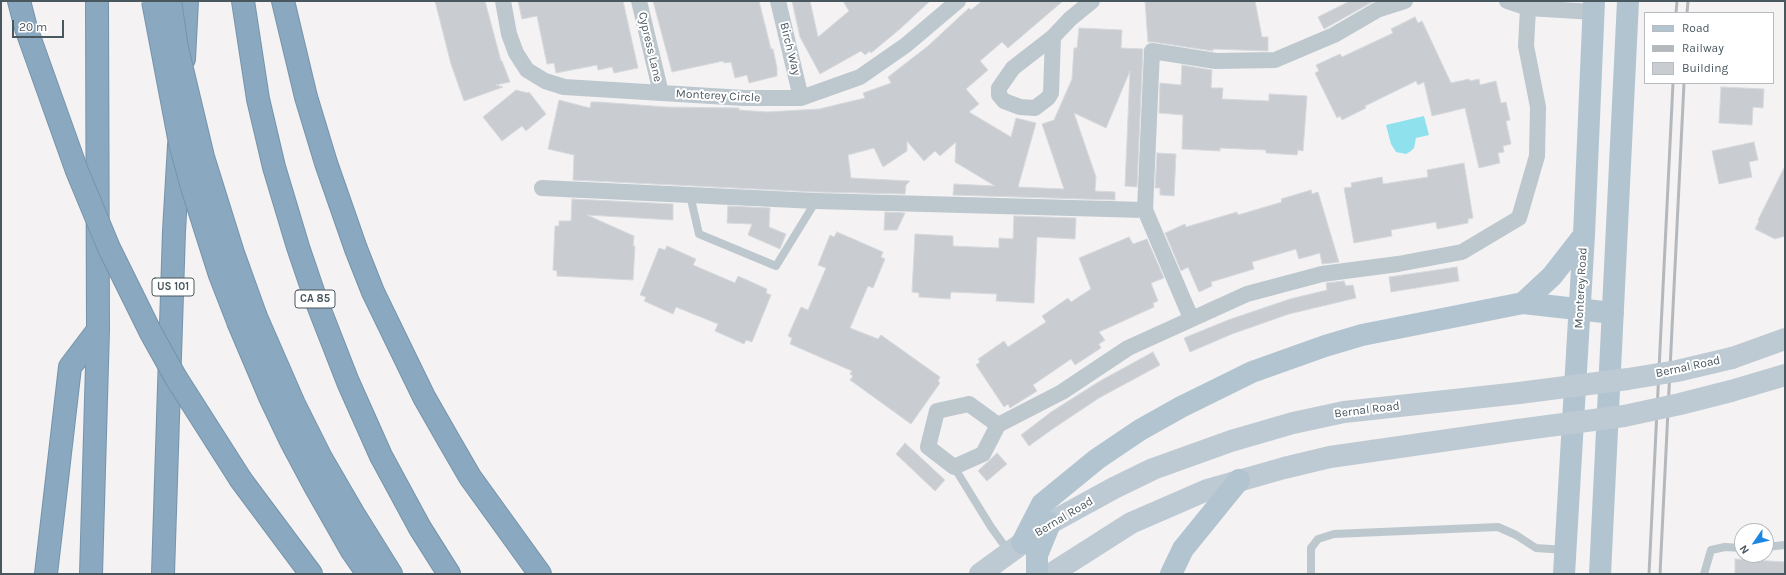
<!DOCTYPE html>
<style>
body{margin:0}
#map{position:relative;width:1786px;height:575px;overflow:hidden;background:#f4f2f2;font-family:Karla,sans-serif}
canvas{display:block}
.frame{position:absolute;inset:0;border:2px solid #49575f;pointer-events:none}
.legend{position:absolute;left:1644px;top:12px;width:130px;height:72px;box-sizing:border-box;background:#fff;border:1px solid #b6bcbf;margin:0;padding:5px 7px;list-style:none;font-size:12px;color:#49575f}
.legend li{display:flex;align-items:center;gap:8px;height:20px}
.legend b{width:20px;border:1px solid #b6bcbf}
.north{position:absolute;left:1734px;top:523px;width:40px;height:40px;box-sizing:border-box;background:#fff;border:1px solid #b6bcbf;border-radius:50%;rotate:236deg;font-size:11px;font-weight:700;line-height:16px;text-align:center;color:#49575f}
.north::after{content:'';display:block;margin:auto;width:14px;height:18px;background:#1a87e5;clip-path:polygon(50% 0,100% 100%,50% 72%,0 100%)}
.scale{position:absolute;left:12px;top:20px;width:52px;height:18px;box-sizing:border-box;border:2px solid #49575f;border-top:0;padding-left:5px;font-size:12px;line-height:14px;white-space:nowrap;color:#49575f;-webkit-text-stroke:3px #fff;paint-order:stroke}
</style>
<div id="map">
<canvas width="1786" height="575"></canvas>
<div class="frame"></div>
<ul class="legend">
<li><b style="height:5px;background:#b2c4d0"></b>Road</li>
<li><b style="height:5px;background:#b4b8bc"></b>Railway</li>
<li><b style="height:11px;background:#c9cdd1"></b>Building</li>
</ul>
<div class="north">N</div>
<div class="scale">20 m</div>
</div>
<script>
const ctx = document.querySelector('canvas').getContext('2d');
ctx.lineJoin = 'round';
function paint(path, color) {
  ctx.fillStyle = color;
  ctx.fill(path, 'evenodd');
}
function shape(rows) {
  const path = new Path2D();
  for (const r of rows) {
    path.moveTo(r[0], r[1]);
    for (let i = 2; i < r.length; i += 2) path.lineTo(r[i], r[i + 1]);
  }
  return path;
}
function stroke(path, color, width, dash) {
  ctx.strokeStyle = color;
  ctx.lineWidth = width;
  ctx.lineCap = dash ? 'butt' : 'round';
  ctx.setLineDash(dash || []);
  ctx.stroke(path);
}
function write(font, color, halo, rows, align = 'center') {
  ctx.font = font + ' Karla,sans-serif';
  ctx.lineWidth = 4;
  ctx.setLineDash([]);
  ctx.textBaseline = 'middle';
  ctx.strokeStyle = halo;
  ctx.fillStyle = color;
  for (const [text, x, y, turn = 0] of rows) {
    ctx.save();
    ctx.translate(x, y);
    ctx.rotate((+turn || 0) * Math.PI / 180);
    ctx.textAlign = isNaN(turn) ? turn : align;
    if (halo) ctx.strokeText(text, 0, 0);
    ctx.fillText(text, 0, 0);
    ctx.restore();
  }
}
const water = shape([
 [1424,116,1429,135,1416,138,1414,148,1411,151,1406,154,1396,152,1391,144,1386,125]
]);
const building = shape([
 [435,1,485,1,501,61,502,61,510,82,496,85,503,87,464,101,451,64,435,1],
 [518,1,623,1,638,68,614,73,612,67,598,70,597,65,556,73,554,63,547,64,537,16,522,19,518,1],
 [653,1,759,1,771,49,773,49,777,68,777,76,749,83,747,75,735,78,731,62,724,63,723,61,672,72,653,1],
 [792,1,810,1,818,37,849,11,843,1,930,1,900,29,871,53,870,51,865,55,861,51,820,74,800,37,792,1],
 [982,1,1063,1,1008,48,1002,42,980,61,988,70,966,89,979,104,969,112,1011,137,1016,118,1036,123,1018,187,1064,189,1042,124,1054,120,1072,79,1074,48,1077,48,1079,28,1122,30,1121,48,1143,49,1137,187,1125,186,1130,71,1106,128,1074,113,1096,177,1095,191,1115,192,1115,200,953,195,954,184,995,186,955,162,956,142,940,156,935,151,924,161,907,141,907,151,883,167,874,148,848,155,851,178,910,181,906,185,905,194,816,192,573,180,574,155,548,149,559,100,590,108,591,102,599,102,666,107,739,108,739,110,767,112,819,109,865,98,863,93,891,83,888,77,928,46,969,8,971,10,982,1],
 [1145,1,1255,1,1262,37,1268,37,1268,51,1213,49,1213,51,1153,42,1148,42,1145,1],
 [1350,1,1374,1,1324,29,1318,17,1350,1],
 [1415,17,1418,23,1422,21,1451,83,1469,79,1470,81,1479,79,1480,85,1496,81,1501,103,1506,102,1510,120,1506,121,1511,144,1503,146,1504,152,1498,153,1500,163,1479,168,1465,108,1432,116,1424,82,1418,85,1416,81,1365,106,1366,108,1342,120,1340,116,1337,118,1315,73,1319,71,1316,65,1340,54,1342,57,1393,33,1391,29,1415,17],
 [1182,65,1212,70,1211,88,1223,88,1222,99,1269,101,1269,94,1307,96,1303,151,1298,150,1297,155,1266,153,1266,150,1220,148,1220,151,1182,149,1183,115,1159,113,1160,83,1181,85,1182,65],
 [1721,87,1764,89,1763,108,1753,107,1752,125,1719,123,1721,87],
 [516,90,528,93,529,92,546,114,526,131,522,126,502,141,483,117,516,90],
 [1754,142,1758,160,1749,162,1752,177,1719,184,1712,151,1754,142],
 [1157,153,1176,154,1174,196,1160,195,1160,188,1155,188,1157,153],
 [1464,163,1473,218,1468,219,1468,223,1437,229,1436,222,1391,230,1392,236,1354,243,1344,188,1352,187,1351,183,1382,177,1383,184,1428,177,1427,170,1464,163],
 [1785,166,1785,236,1775,239,1755,229,1759,221,1758,220,1785,166],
 [1311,190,1312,194,1318,192,1339,262,1322,264,1320,253,1299,259,1296,249,1252,262,1254,269,1211,282,1212,286,1199,292,1188,267,1181,271,1165,233,1185,224,1186,227,1237,212,1238,215,1282,202,1281,199,1311,190],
 [572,199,673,204,673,220,587,215,634,236,633,246,635,246,633,280,557,276,557,271,553,270,555,226,559,226,559,221,571,221,572,199],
 [728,206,770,208,769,227,786,234,780,249,748,235,752,224,727,223,728,206],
 [885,212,905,213,897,230,884,230,885,212],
 [1014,216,1076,218,1075,239,1037,237,1034,303,996,301,997,294,951,292,950,299,919,297,919,293,912,292,915,234,953,236,953,246,999,248,999,238,1013,239,1014,216],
 [837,232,883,252,881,257,885,259,873,288,868,286,850,328,878,339,881,335,940,377,938,381,940,383,911,424,850,380,853,376,850,374,852,371,790,344,792,338,788,336,801,307,808,310,826,268,818,265,830,235,834,237,837,232],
 [1129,237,1133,244,1147,239,1164,278,1151,283,1158,301,1153,303,1154,307,1099,332,1105,340,1099,344,1101,348,1075,365,1071,359,1033,385,1037,391,1010,408,1008,404,1004,407,976,365,980,362,978,359,1004,341,1008,347,1046,322,1042,316,1068,298,1071,302,1091,289,1079,258,1129,237],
 [667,246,696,259,693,265,735,283,738,276,767,289,766,293,771,295,752,342,746,340,744,344,715,331,718,324,676,307,673,314,644,301,646,297,640,295,659,248,665,250,667,246],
 [1457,267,1459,281,1391,292,1389,277,1457,267],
 [1344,281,1346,286,1353,285,1356,298,1289,314,1232,334,1190,352,1184,338,1228,320,1290,299,1327,290,1326,283,1344,281],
 [1153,352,1160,365,1099,398,1054,428,1029,446,1021,435,1051,412,1100,381,1153,352],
 [905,443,945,480,935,491,896,454,905,443],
 [997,453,1007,464,987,481,978,471,997,453],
 [1735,559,1785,562,1785,574,1735,574,1735,559]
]);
const lane = shape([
 [690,195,699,234,776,266,816,201],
 [954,467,991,527,1009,552],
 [1766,547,1785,545],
 [1311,574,1311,548,1318,539,1334,534,1498,527,1516,535,1536,548,1565,550],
 [1704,574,1711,550,1725,547,1742,548]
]);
const street = shape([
 [503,1,509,34,516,53,527,70,545,81,564,87,744,98,801,98,860,77,906,45,958,1],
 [639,1,661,93],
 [778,1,801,98],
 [1507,1,1528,8,1594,12],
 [1053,37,1051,93,1048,98,1035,108,1020,107,1004,101,999,95,999,88,1013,68,1053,37,1070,19,1092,1],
 [542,188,816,201,1145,210],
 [1191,318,1145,210,1152,51,1216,61,1275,60,1334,35,1377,10,1405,1],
 [969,404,998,425,983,454,954,467,928,447,937,411,969,404],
 [998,425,1062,392,1128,348,1247,294,1322,274,1398,264,1462,252,1519,218,1537,156,1538,107,1526,46,1528,8]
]);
const secondary = shape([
 [1732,358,1785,339],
 [1731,391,1785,375],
 [980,574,1050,523,1114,488,1153,469,1231,441,1293,423,1344,412,1519,393],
 [1051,574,1131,523,1207,490,1284,468,1330,457,1518,430]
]);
const primary = shape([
 [1523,303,1552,276,1584,235],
 [1022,543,1042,504,1097,459,1140,430,1181,407,1252,372,1325,346,1362,335,1523,303,1613,313],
 [1037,574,1037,555,1050,523],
 [1171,574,1183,549,1239,480],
 [1564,574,1584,235,1594,1],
 [1600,574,1628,1]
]);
const highway = shape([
 [19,1,26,28],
 [243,1,258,99,274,167,298,247,316,300,348,382,381,456,420,528,449,574],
 [283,1,306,97,326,163,356,249,373,292,424,397,448,439,470,477,540,574],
 [184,59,187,1],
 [256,317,294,404,321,458,353,513,391,574],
 [239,324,270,397,291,441,315,486,352,551,368,574],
 [241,480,311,574],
 [46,574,70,367,98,330],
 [91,574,98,330,97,1],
 [163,574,174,231,179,145]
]);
const rail = shape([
 [1676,13,1677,1],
 [1687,13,1688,1],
 [1649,574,1673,83],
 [1660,574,1684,83]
]);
const secondaryBridge = shape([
 [1519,393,1628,379,1677,371,1732,358],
 [1518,430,1624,416,1680,404,1731,391]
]);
const highwayBridge = shape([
 [153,1,180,143,192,187,220,275,239,324],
 [170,1,177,48,203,157,233,253,256,317],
 [26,28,77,171,109,248,151,333,176,378,241,480]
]);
const shields = [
 [173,287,42],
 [315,299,40]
];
const shieldNames = [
 ["US 101",173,287],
 ["CA 85",315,299]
];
const streetNames = [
 ["Cypress Lane",650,47,77],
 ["Birch Way",790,49,76],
 ["Monterey Circle",718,96,3],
 ["Monterey Road",1581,288,-87],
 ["Bernal Road",1688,367,-12],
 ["Bernal Road",1367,410,-7],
 ["Bernal Road",1064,517,-31]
];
paint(water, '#8fe2ed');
paint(building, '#c9cdd1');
stroke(building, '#d6d9dd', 1);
stroke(highway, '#7594ab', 24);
stroke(lane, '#bdc7ce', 8);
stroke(street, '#bdc7ce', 16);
stroke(secondary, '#becad3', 22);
stroke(primary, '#b2c4d0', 22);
stroke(highway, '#8aa9c0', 22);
stroke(rail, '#b4b8bc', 3);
stroke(highwayBridge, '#7594ab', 24, []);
stroke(secondaryBridge, '#becad3', 22);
stroke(highwayBridge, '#8aa9c0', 22);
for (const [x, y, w] of shields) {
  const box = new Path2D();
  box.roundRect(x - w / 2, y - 9, w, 18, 3);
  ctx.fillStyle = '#fff';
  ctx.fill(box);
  stroke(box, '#49575f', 1);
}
write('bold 11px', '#49575f', null, shieldNames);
write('12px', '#49575f', '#fff', streetNames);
</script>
